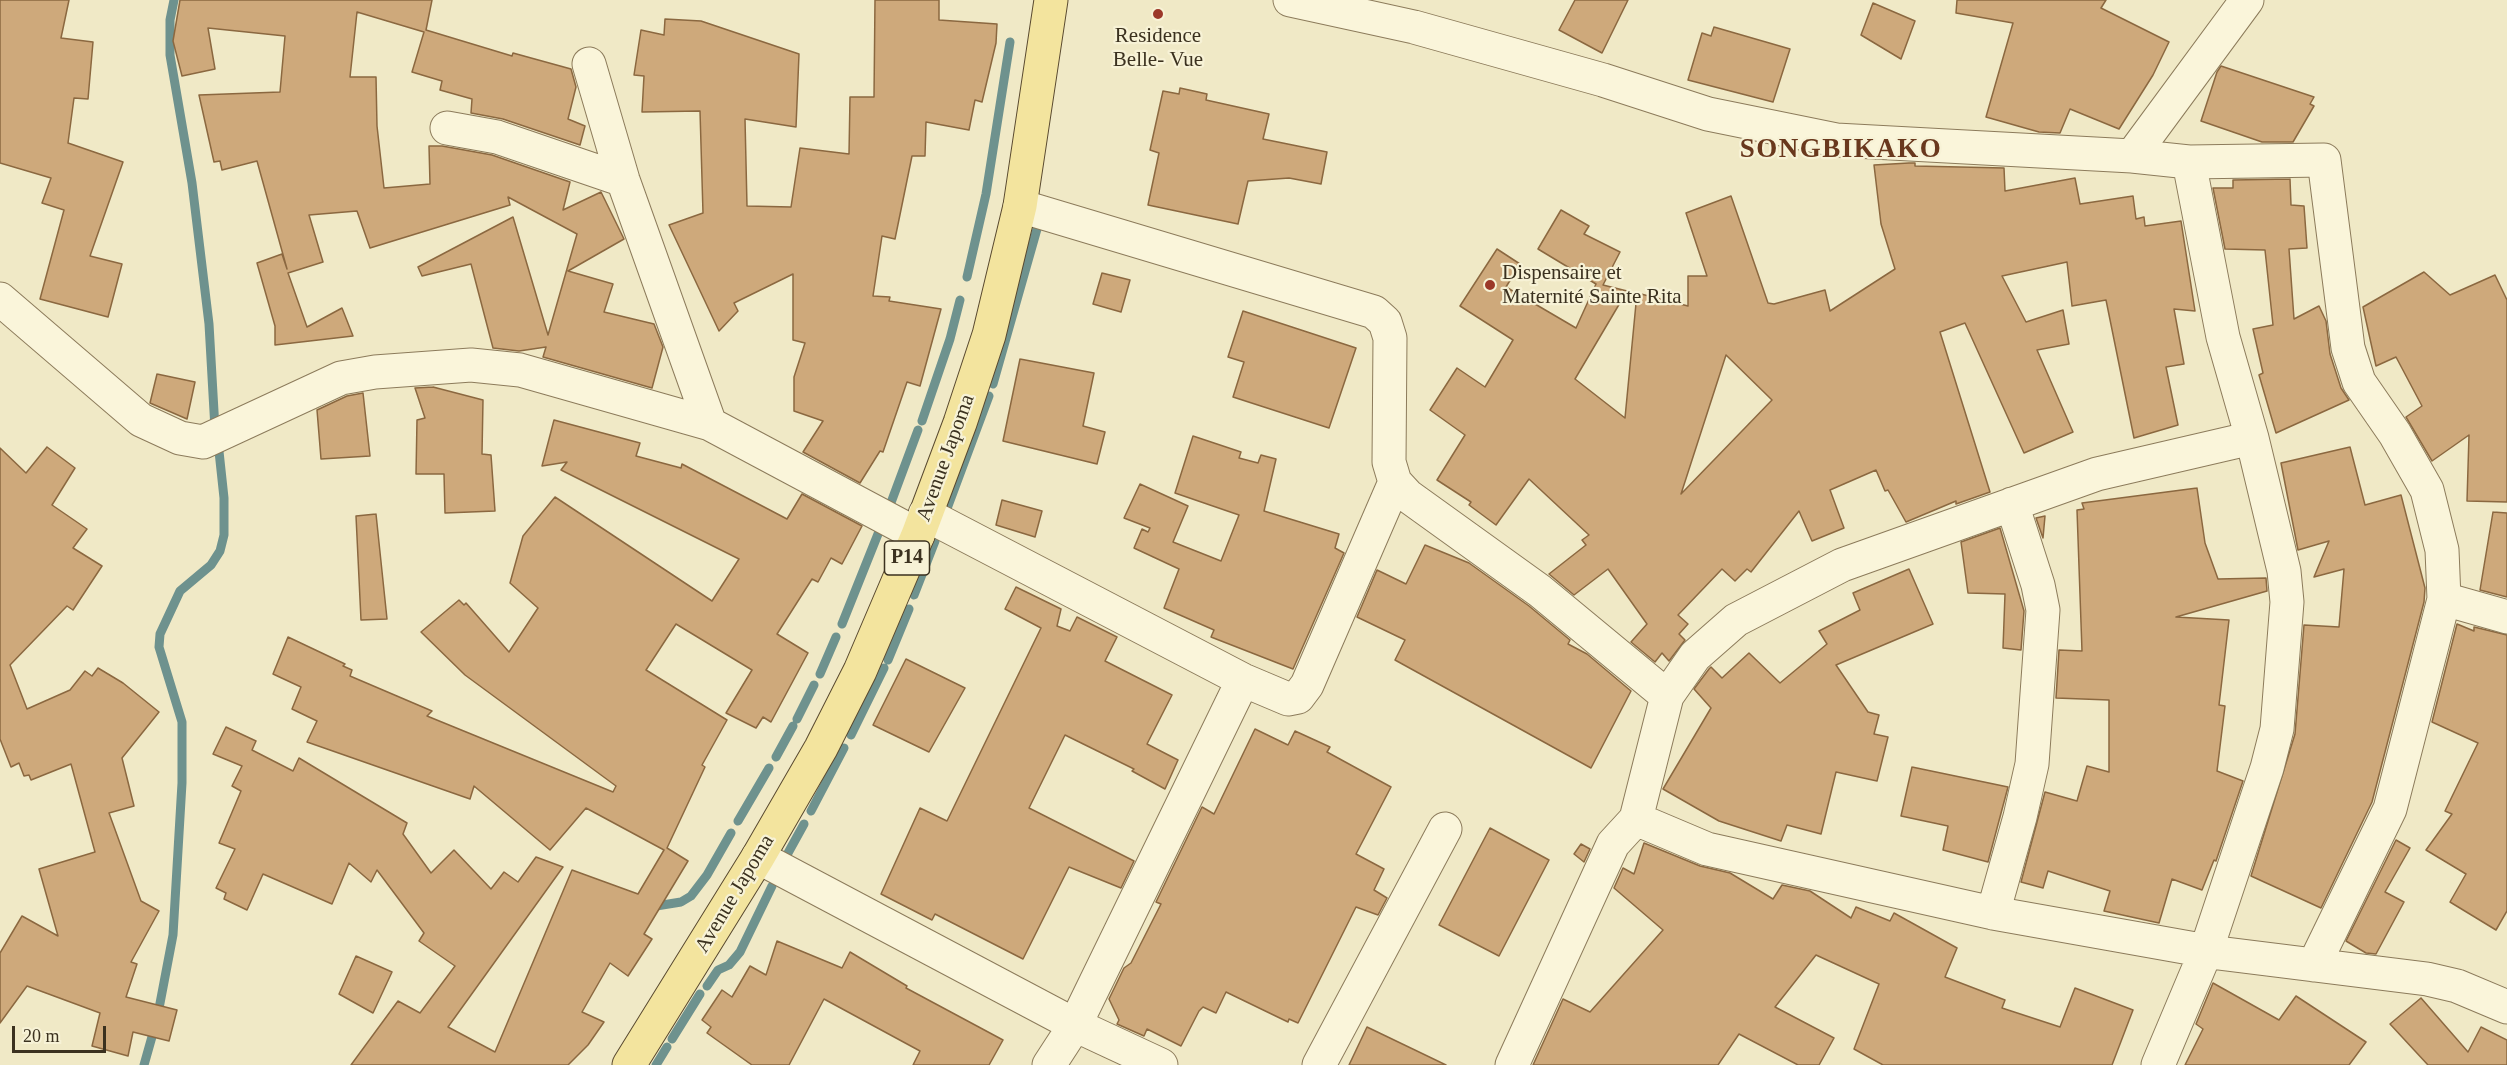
<!DOCTYPE html>
<meta charset="utf-8">
<style>
body{margin:0}
#map{position:relative;width:2507px;height:1065px;overflow:hidden;background:#f0e9c6;font-family:"Times New Roman",serif}
canvas{display:block}
.scale{position:absolute;left:12px;top:1026px;width:94px;height:27px;box-sizing:border-box;border:3px solid #3b311f;border-top:0;padding-left:8px;font-size:18px;line-height:21px;white-space:nowrap;color:#3b311f;-webkit-text-stroke:4px #f7f2d6;paint-order:stroke}
</style>
<div id="map">
<canvas width="2507" height="1065"></canvas>
<div class="scale">20 m</div>
</div>
<script>
const ctx = document.querySelector('canvas').getContext('2d');
ctx.lineJoin = 'round';
function shape(rows) {
  const path = new Path2D();
  for (const r of rows) {
    path.moveTo(r[0], r[1]);
    for (let i = 2; i < r.length; i += 2) path.lineTo(r[i], r[i + 1]);
  }
  return path;
}
function stroke(path, color, width, dash) {
  ctx.strokeStyle = color;
  ctx.lineWidth = width;
  ctx.lineCap = dash ? 'butt' : 'round';
  ctx.setLineDash(dash || []);
  ctx.stroke(path);
}
function paint(path, color) {
  ctx.fillStyle = color;
  ctx.fill(path, 'evenodd');
}
function write(font, color, halo, rows, align = 'center') {
  ctx.font = font + ' "Times New Roman",serif';
  ctx.lineWidth = 4.5;
  ctx.setLineDash([]);
  ctx.textBaseline = 'middle';
  ctx.strokeStyle = halo;
  ctx.fillStyle = color;
  for (const [text, x, y, turn = 0] of rows) {
    ctx.save();
    ctx.translate(x, y);
    ctx.rotate((+turn || 0) * Math.PI / 180);
    ctx.textAlign = isNaN(turn) ? turn : align;
    if (halo) ctx.strokeText(text, 0, 0);
    ctx.fillText(text, 0, 0);
    ctx.restore();
  }
}
const stream = shape([
 [174,0,170,20,170,55,192,183,209,324,215,429],
 [967,277,986,194,1010,42],
 [993,384,1039,222],
 [922,421,950,339,960,300],
 [889,508,918,430],
 [945,514,989,396],
 [914,595,935,541],
 [842,624,880,529],
 [888,660,909,609],
 [820,674,836,637],
 [797,719,814,685],
 [851,735,884,668],
 [776,757,793,726],
 [811,811,844,748],
 [738,821,769,768],
 [788,853,804,824],
 [650,907,681,902,691,896,707,875,731,833],
 [707,986,718,970,729,965,740,952,772,886],
 [672,1039,700,994],
 [144,1065,157,1019,173,935,182,783,182,722,159,647,160,634,180,591,211,565,220,551,224,535,224,498,218,442],
 [656,1065,667,1047]
]);
const building = shape([
 [0,0,69,0,61,38,93,42,88,99,74,98,68,143,123,162,90,256,122,264,108,317,40,299,64,210,42,203,51,178,0,163,0,0],
 [180,0,432,0,426,30,512,56,513,53,571,69,576,87,568,119,585,126,580,145,503,119,471,113,472,99,440,90,442,81,412,72,424,32,357,12,350,77,376,77,377,126,384,188,430,184,429,146,442,146,492,155,570,182,563,210,601,192,624,239,568,271,613,284,604,312,654,324,663,347,652,388,543,357,546,347,519,351,493,348,471,264,422,276,418,267,513,217,548,335,577,234,508,197,510,205,370,248,357,211,309,215,323,262,288,273,307,327,342,308,353,336,275,345,275,326,257,263,282,254,287,269,257,161,222,170,220,161,214,162,199,95,280,92,285,36,208,28,215,69,182,76,173,41,180,0],
 [875,0,939,0,939,20,997,24,996,43,982,102,975,100,969,130,926,122,925,156,912,156,895,239,882,236,873,296,890,297,889,301,941,309,920,386,907,382,883,452,880,451,860,483,803,452,823,421,794,411,794,377,805,343,793,340,793,274,734,303,738,311,719,331,669,225,703,213,700,111,642,112,644,76,634,75,641,30,664,35,665,19,701,21,799,54,796,127,745,119,747,206,791,207,800,148,849,154,850,97,874,97,875,0],
 [1575,0,1628,0,1602,53,1559,30,1575,0],
 [1957,0,2106,0,2101,8,2169,42,2153,75,2119,129,2070,109,2060,133,2039,132,1986,117,2013,23,1956,13,1957,0],
 [1873,3,1915,21,1901,59,1861,35,1873,3],
 [1714,27,1790,49,1773,102,1688,80,1702,33,1711,36,1714,27],
 [2221,66,2314,97,2310,104,2314,106,2293,142,2262,142,2201,121,2217,72,2221,66],
 [1180,88,1207,94,1206,100,1269,114,1263,139,1327,152,1321,184,1289,178,1248,181,1238,224,1148,205,1159,153,1150,150,1163,91,1179,94,1180,88],
 [1909,163,1915,163,1915,166,2004,168,2005,191,2075,178,2080,204,2133,196,2136,219,2144,217,2145,226,2181,221,2195,311,2174,309,2184,364,2166,367,2178,425,2134,438,2106,300,2072,306,2067,262,2002,276,2026,322,2063,310,2069,344,2037,350,2073,432,2024,453,1965,323,1940,332,1990,492,1956,504,1956,501,1906,522,1888,490,1885,491,1876,470,1830,490,1844,528,1812,541,1799,511,1751,572,1747,569,1735,581,1722,569,1678,615,1688,624,1679,634,1685,640,1669,661,1662,653,1655,662,1631,642,1647,624,1608,569,1574,595,1549,574,1586,545,1582,540,1589,535,1529,479,1496,525,1469,505,1471,502,1437,480,1465,435,1430,410,1457,368,1485,387,1513,340,1460,306,1497,249,1520,264,1506,287,1576,328,1596,284,1538,249,1561,210,1589,226,1584,234,1620,252,1603,285,1627,291,1575,379,1625,418,1637,293,1688,306,1688,276,1707,276,1686,213,1731,196,1768,303,1774,304,1825,290,1830,311,1895,269,1881,224,1874,165,1909,163],
 [1726,355,1772,400,1681,494,1726,355],
 [2290,179,2291,205,2304,206,2307,248,2289,249,2294,319,2319,306,2326,321,2330,354,2341,388,2349,400,2276,433,2259,375,2263,373,2253,329,2273,325,2265,250,2225,249,2213,188,2233,188,2233,180,2290,179],
 [2424,272,2450,295,2495,275,2507,300,2507,502,2467,501,2469,435,2432,461,2406,417,2422,406,2396,357,2376,366,2363,307,2424,272],
 [1102,273,1130,280,1121,312,1093,304,1102,273],
 [1243,311,1356,348,1329,428,1233,397,1244,362,1228,357,1243,311],
 [1020,359,1094,373,1083,426,1105,432,1097,464,1003,441,1020,359],
 [157,374,195,382,187,419,150,403,157,374],
 [433,387,483,400,482,454,491,455,495,511,445,513,444,474,416,474,417,420,425,418,415,388,433,387],
 [363,393,370,456,321,459,317,410,347,396,363,393],
 [554,420,640,443,636,456,681,468,682,464,787,519,802,494,862,526,842,564,831,558,818,582,812,579,777,634,808,653,771,722,763,717,756,728,726,713,752,670,676,624,646,670,727,720,702,765,705,767,667,848,688,861,644,934,652,939,628,976,610,963,582,1012,604,1022,588,1045,568,1065,351,1065,398,1001,420,1013,455,966,419,941,424,933,377,870,371,882,349,863,332,904,263,874,247,910,224,899,226,893,216,888,235,849,219,843,241,791,232,786,242,766,213,754,226,727,256,741,252,750,293,771,299,758,407,823,403,834,431,873,454,850,491,889,504,872,518,882,536,857,563,867,448,1027,495,1052,572,870,638,894,664,850,586,808,550,850,474,786,470,799,307,742,317,721,292,709,301,687,273,674,288,637,345,664,343,666,352,670,350,676,432,711,427,716,613,792,616,786,465,675,421,632,459,600,464,605,466,603,509,652,538,608,510,583,523,536,555,497,712,601,739,559,561,470,567,462,542,466,554,420],
 [1193,436,1241,452,1239,458,1258,463,1261,455,1276,459,1264,511,1339,534,1335,548,1344,553,1293,669,1211,637,1214,630,1164,608,1179,569,1134,548,1142,529,1148,532,1150,528,1124,518,1140,484,1188,506,1173,542,1221,561,1239,515,1175,493,1193,436],
 [47,447,75,468,52,505,87,529,73,548,102,566,73,610,67,606,10,665,27,709,70,690,85,671,92,676,98,668,123,683,159,712,122,758,134,806,109,813,141,901,159,911,131,962,137,964,126,997,177,1010,169,1041,133,1032,128,1056,92,1046,100,1013,27,986,0,1023,0,953,22,916,58,936,39,869,95,852,71,764,31,780,29,775,24,776,19,763,11,767,0,739,0,448,26,473,47,447],
 [2350,447,2365,505,2401,495,2425,588,2424,602,2372,802,2321,908,2251,876,2295,734,2304,625,2339,627,2344,569,2314,577,2329,541,2298,550,2281,463,2350,447],
 [2197,488,2205,543,2218,579,2266,578,2267,591,2176,617,2229,620,2219,705,2225,706,2217,771,2243,781,2216,861,2214,860,2202,890,2172,879,2159,923,2104,911,2110,891,2048,871,2043,888,2021,882,2045,792,2077,801,2087,766,2109,772,2109,700,2056,698,2059,650,2082,651,2077,510,2084,509,2082,503,2197,488],
 [1002,500,1042,511,1035,537,996,525,1002,500],
 [2493,512,2507,513,2507,597,2480,590,2493,512],
 [376,514,387,619,361,620,356,516,376,514],
 [2045,516,2043,538,2036,518,2045,516],
 [2000,528,2024,611,2021,650,2003,648,2005,594,1968,593,1961,542,2000,528],
 [1425,545,1469,563,1529,606,1570,640,1568,644,1587,654,1631,691,1591,768,1395,660,1405,640,1357,617,1377,570,1406,584,1425,545],
 [1909,569,1933,624,1836,665,1868,712,1879,715,1874,734,1888,737,1877,781,1836,772,1821,834,1787,825,1781,841,1719,821,1663,789,1711,708,1694,689,1709,669,1711,667,1722,678,1749,653,1780,683,1827,644,1819,631,1860,610,1853,593,1909,569],
 [1016,587,1061,609,1057,626,1070,631,1077,617,1117,637,1105,661,1172,695,1147,744,1178,760,1165,789,1132,771,1134,769,1065,735,1029,808,1134,861,1121,888,1069,867,1023,959,935,914,932,920,881,894,920,808,947,821,1041,628,1005,609,1016,587],
 [2457,624,2474,631,2474,627,2507,635,2507,911,2496,930,2450,902,2466,874,2426,850,2452,814,2445,811,2478,743,2432,722,2457,624],
 [906,659,965,688,929,752,873,725,906,659],
 [1255,729,1288,745,1295,731,1330,747,1327,752,1391,787,1356,854,1384,869,1374,890,1387,898,1378,915,1356,907,1298,1023,1289,1019,1288,1022,1226,992,1216,1013,1203,1007,1199,1011,1181,1046,1147,1029,1144,1036,1117,1024,1119,1020,1109,999,1124,968,1131,963,1161,904,1156,902,1202,807,1214,814,1255,729],
 [1912,767,2008,787,1988,862,1943,850,1948,826,1901,816,1912,767],
 [1490,828,1549,860,1499,956,1439,925,1490,828],
 [2396,840,2410,848,2385,892,2404,902,2376,954,2366,953,2346,941,2396,840],
 [1644,843,1700,866,1730,873,1773,899,1782,885,1810,891,1851,918,1856,907,1890,921,1894,913,1957,948,1945,977,2005,1000,2002,1008,2060,1027,2075,988,2133,1010,2112,1065,1883,1065,1854,1049,1879,984,1816,955,1775,1007,1834,1038,1819,1065,1798,1065,1739,1034,1718,1065,1533,1065,1563,999,1590,1012,1663,930,1614,888,1623,868,1634,874,1644,843],
 [1581,844,1590,849,1584,862,1574,854,1581,844],
 [777,941,842,968,850,952,907,986,906,988,1003,1040,989,1065,913,1065,920,1051,824,999,789,1065,752,1065,707,1033,711,1027,702,1020,722,990,732,997,750,966,766,975,777,941],
 [356,956,392,972,373,1013,339,994,356,956],
 [2213,983,2279,1020,2296,996,2366,1042,2349,1065,2185,1065,2203,1029,2196,1024,2213,983],
 [2421,998,2468,1052,2481,1027,2507,1040,2507,1065,2428,1065,2390,1024,2421,998],
 [1367,1027,1446,1065,1349,1065,1367,1027]
]);
const minor = shape([
 [1290,0,1414,27,1603,80,1708,114,1836,140,2132,156,2189,162,2324,160,2348,348,2359,382,2395,434,2427,490,2442,550,2444,599,2390,809,2314,965],
 [589,64,623,180,710,424],
 [447,128,497,137,623,180],
 [2132,156,2247,0],
 [1020,206,1374,312,1385,322,1390,338,1389,462,1395,482,1408,496,1540,591,1667,696],
 [0,299,141,420,180,438,203,442,341,378,375,372,471,365,520,370,710,424,918,535],
 [925,514,1243,680,1288,699,1298,697,1307,685,1395,482],
 [2444,599,2507,617],
 [1636,819,1707,849,1993,913,2218,953,2427,979,2457,986,2507,1007],
 [758,857,1075,1025,1161,1065],
 [1993,913,2020,817,2032,764,2043,610,2038,585,2012,504],
 [1049,1065,1075,1025,1243,680],
 [1319,1065,1445,829],
 [1512,1065,1613,844,1636,819,1667,696,1695,656,1736,620,1842,565,2097,474,2252,438],
 [2158,1065,2206,951,2267,768,2277,729,2287,602,2284,571,2252,438,2223,337,2189,162]
]);
const primary = shape([
 [629,1065,758,857,821,748,860,671,918,535,960,423,989,335,1020,206,1051,0]
]);
const markers = [
 [1158,14,6,"#9c3829"],
 [1490,285,6,"#9c3829"]
];
const shields = [
 [907,558,45]
];
const shieldNames = [
 ["P14",907,558]
];
const poiNames = [
 ["Residence",1158,36],
 ["Belle- Vue",1158,60],
 ["Dispensaire et",1502,273,"left"],
 ["Maternité Sainte Rita",1502,297,"left"]
];
const streetNames = [
 ["Avenue Japoma",946,458,-70],
 ["Avenue Japoma",735,894,-59]
];
const districtNames = [
 ["SONGBIKAKO",1841,150]
];
stroke(stream, '#6e928e', 9);
paint(building, '#cea97b');
stroke(building, '#8b6840', 1.5);
stroke(minor, '#8c7b5b', 35);
stroke(primary, '#59492f', 35);
stroke(minor, '#faf5da', 33);
stroke(primary, '#f3e49e', 33);
for (const [x, y, r, color] of markers) {
  const dot = new Path2D();
  dot.arc(x, y, r, 0, 2 * Math.PI);
  ctx.fillStyle = color;
  ctx.fill(dot);
  stroke(dot, '#f7f2d6', 2);
}
for (const [x, y, w] of shields) {
  const box = new Path2D();
  box.roundRect(x - w / 2, y - 17, w, 34, 4.5);
  ctx.fillStyle = '#f7f2d6';
  ctx.fill(box);
  stroke(box, '#3b311f', 1.5);
}
write('bold 20px', '#3b311f', null, shieldNames);
write('21px', '#3b311f', '#f7f2d6', poiNames);
write('21px', '#3b311f', '#f7f2d6', streetNames);
ctx.letterSpacing = '1.5px';
write('bold 27px', '#69381d', '#f7f2d6', districtNames);
ctx.letterSpacing = '0px';
</script>
